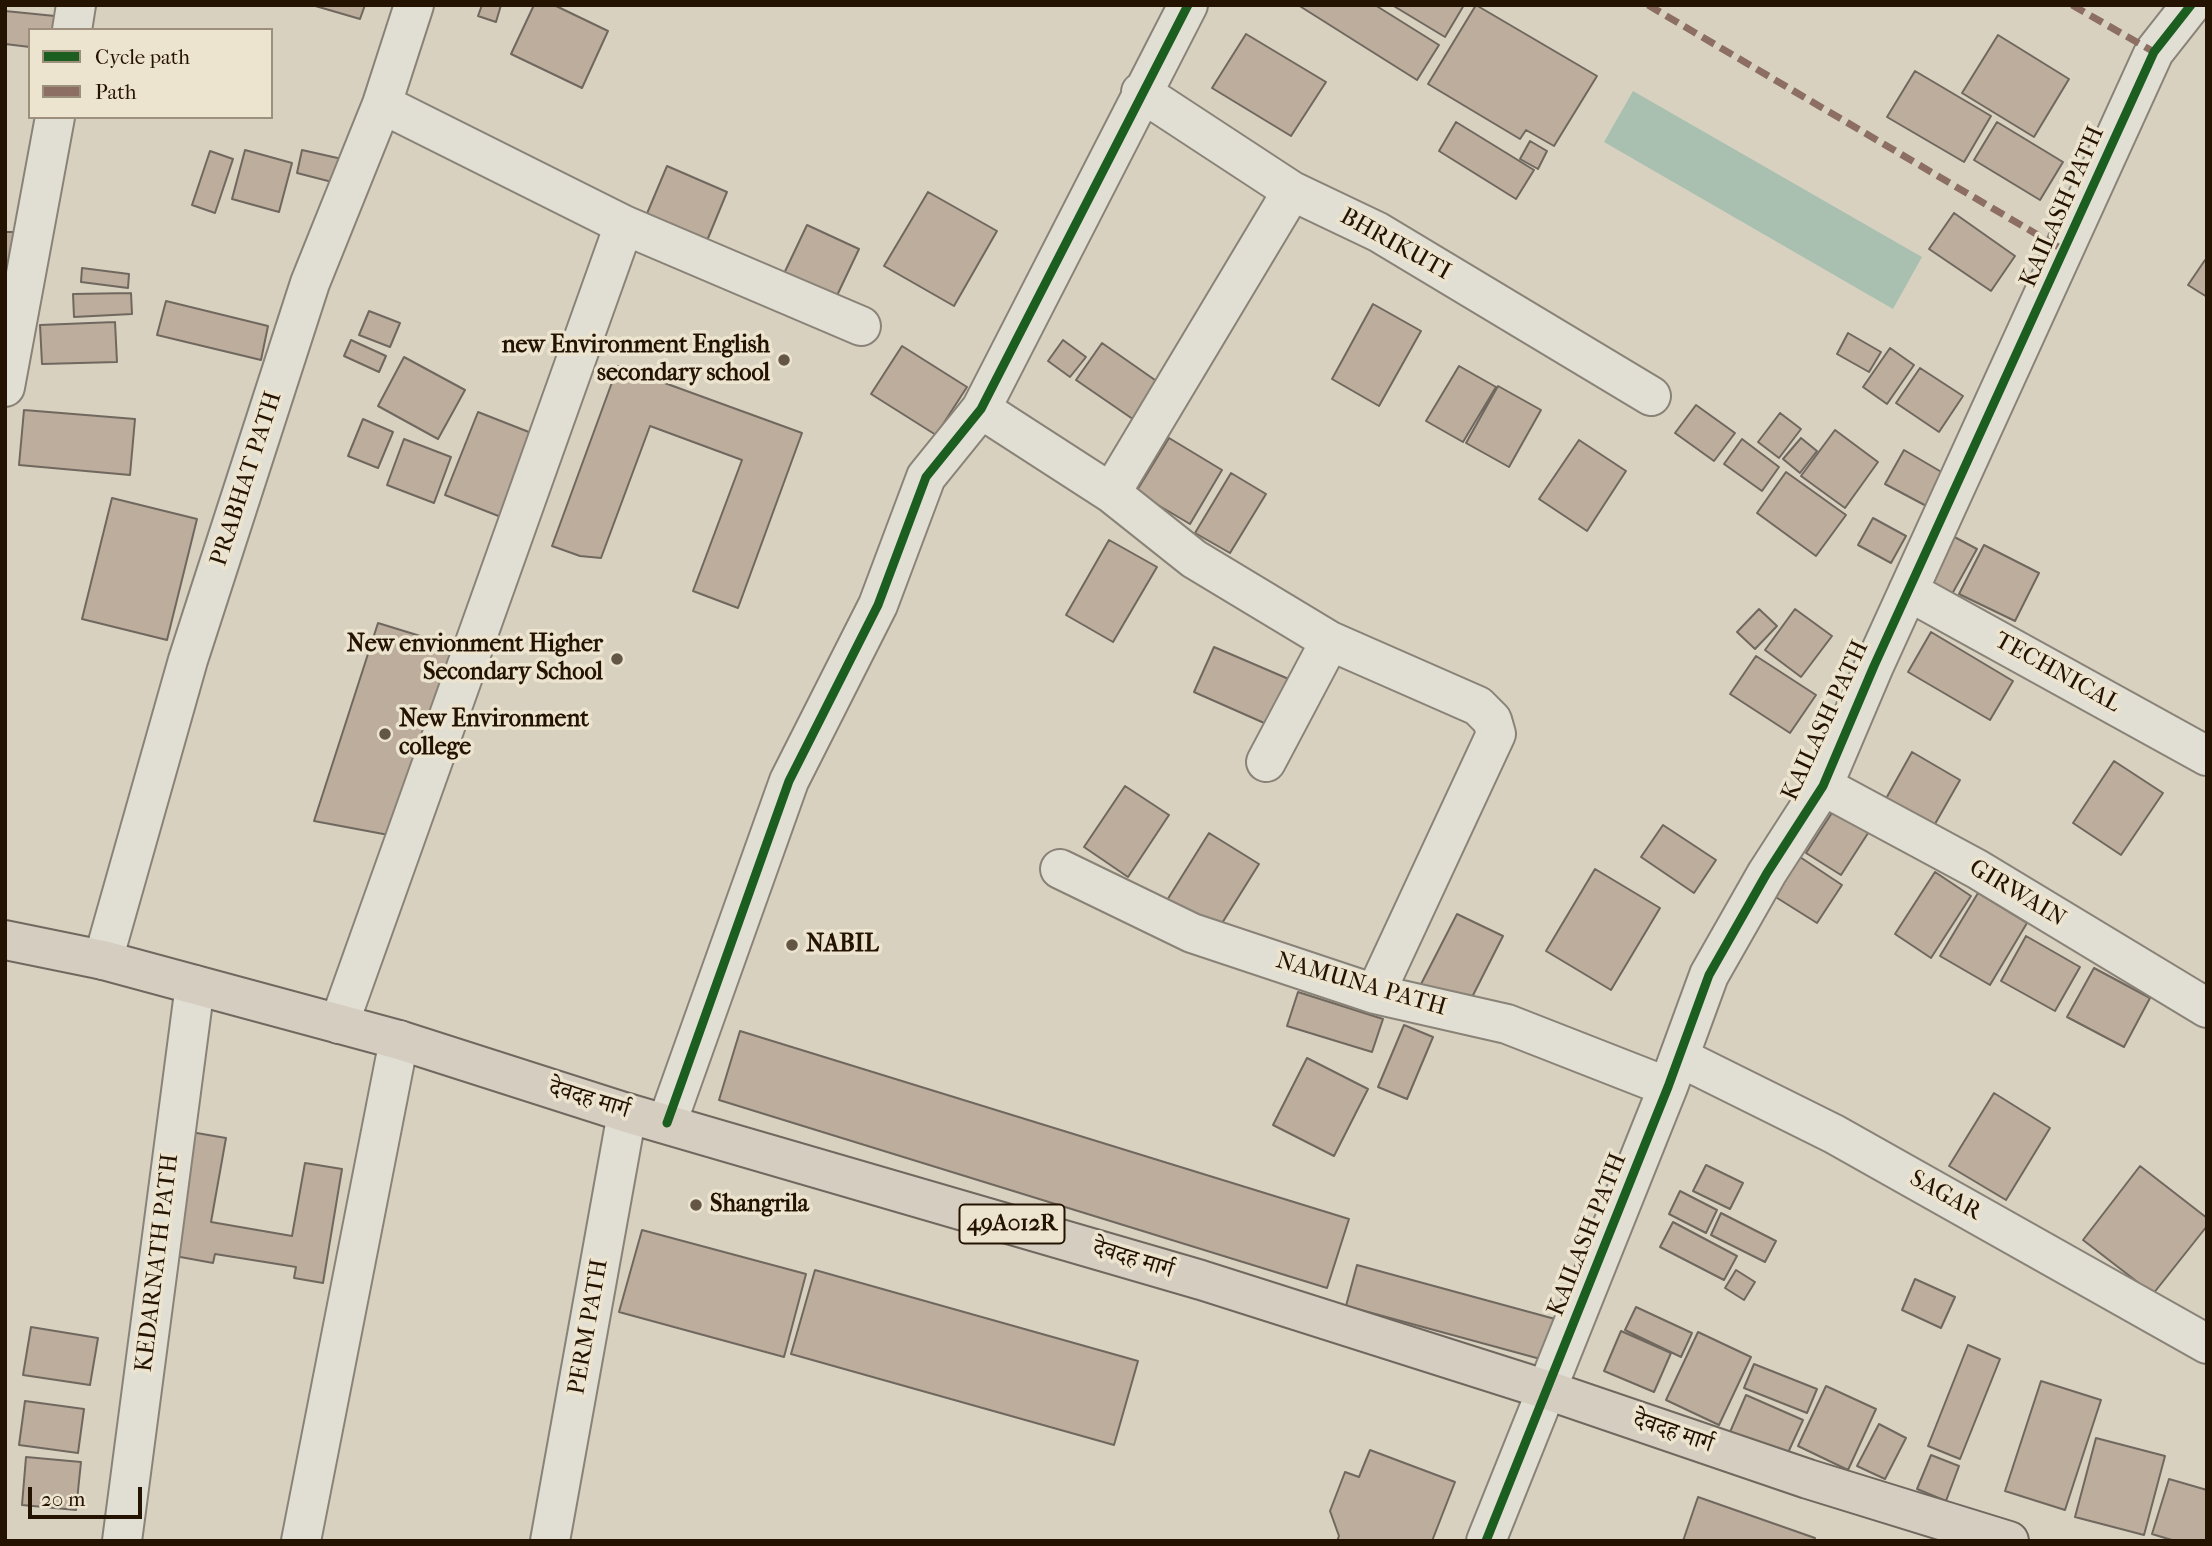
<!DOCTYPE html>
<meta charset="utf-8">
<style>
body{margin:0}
#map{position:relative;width:2212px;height:1546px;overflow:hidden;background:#d8d1c0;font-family:"IM FELL French Canon",serif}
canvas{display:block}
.frame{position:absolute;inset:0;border:7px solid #251302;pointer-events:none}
.legend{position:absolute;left:28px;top:28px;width:245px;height:91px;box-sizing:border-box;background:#ece4cf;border:2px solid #9c907d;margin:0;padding:9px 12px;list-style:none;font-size:21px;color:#251302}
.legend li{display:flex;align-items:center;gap:14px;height:35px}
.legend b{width:35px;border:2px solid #9c907d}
.scale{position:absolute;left:28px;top:1487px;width:114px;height:32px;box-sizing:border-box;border:4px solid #251302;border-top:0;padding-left:9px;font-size:21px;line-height:24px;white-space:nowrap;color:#251302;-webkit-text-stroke:5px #ece4cf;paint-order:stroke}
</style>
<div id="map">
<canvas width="2212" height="1546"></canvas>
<div class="frame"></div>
<ul class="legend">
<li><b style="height:9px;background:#1b5e20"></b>Cycle path</li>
<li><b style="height:9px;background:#8d6e63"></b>Path</li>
</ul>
<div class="scale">20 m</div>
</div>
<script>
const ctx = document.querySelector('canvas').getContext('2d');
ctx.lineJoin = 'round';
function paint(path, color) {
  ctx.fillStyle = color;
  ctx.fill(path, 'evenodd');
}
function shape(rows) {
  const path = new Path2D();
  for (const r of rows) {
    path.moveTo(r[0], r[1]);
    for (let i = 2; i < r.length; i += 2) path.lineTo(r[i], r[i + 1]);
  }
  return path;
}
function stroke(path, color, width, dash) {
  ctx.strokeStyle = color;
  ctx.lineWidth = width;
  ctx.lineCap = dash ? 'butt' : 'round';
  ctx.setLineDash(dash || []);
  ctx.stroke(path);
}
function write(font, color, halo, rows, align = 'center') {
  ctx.font = font + ' "IM FELL French Canon","Noto Serif Devanagari",serif';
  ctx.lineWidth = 7;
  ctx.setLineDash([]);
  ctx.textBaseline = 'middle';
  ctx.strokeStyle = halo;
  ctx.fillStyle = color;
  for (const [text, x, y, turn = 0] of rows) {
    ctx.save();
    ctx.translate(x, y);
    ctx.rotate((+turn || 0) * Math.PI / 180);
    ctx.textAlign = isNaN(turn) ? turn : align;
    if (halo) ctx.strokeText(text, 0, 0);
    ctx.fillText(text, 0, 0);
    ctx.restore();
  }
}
const water = shape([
 [1633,91,1922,257,1893,309,1604,142]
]);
const building = shape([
 [312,5,365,5,360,19,312,5],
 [482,5,501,5,496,22,478,16,482,5],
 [534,5,554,5,608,31,582,88,511,54,534,5],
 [1298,5,1375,5,1439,45,1417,80,1298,5],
 [1392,5,1464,5,1445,37,1392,5],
 [1476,5,1597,76,1554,146,1526,130,1520,139,1428,84,1476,5],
 [5,11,55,16,54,30,30,30,30,47,5,44,5,11],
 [1246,34,1326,82,1291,136,1212,88,1246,34],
 [1998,35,2069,79,2034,137,1962,93,1998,35],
 [1915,71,1991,116,1964,162,1887,117,1915,71],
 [1456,122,1534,170,1516,199,1439,151,1456,122],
 [1997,122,2063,162,2040,200,1974,160,1997,122],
 [1530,141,1547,151,1538,169,1520,159,1530,141],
 [245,150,292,163,279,212,232,199,245,150],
 [302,150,342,159,336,183,297,173,302,150],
 [210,151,233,159,215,213,192,205,210,151],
 [667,166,727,192,704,248,643,223,667,166],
 [928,192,997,231,954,306,884,266,928,192],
 [1954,213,2015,256,1991,291,1929,249,1954,213],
 [807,225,859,249,832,306,780,282,807,225],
 [5,232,16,232,16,277,5,277,5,232],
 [2205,260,2207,261,2207,297,2188,285,2205,260],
 [82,268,129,274,128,288,81,282,82,268],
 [131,293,132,314,74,317,73,294,131,293],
 [166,301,268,326,261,360,157,335,166,301],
 [1373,304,1421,331,1379,406,1332,379,1373,304],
 [369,311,400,323,390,347,359,335,369,311],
 [115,322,117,362,42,364,40,325,115,322],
 [1848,333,1881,352,1869,372,1837,354,1848,333],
 [351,340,386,356,379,372,344,356,351,340],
 [1063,340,1086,357,1070,377,1048,361,1063,340],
 [1102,343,1165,387,1140,424,1076,380,1102,343],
 [902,346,967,387,936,435,871,394,902,346],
 [1890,348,1914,365,1887,404,1863,387,1890,348],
 [404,357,465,390,438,439,378,406,404,357],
 [618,366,802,433,738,608,693,591,742,460,650,426,601,558,580,556,552,546,618,366],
 [1459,366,1496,387,1463,442,1426,421,1459,366],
 [1920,368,1963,396,1939,432,1896,403,1920,368],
 [1498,386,1541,410,1509,467,1466,443,1498,386],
 [1696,405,1735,433,1714,461,1675,433,1696,405],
 [24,410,135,419,130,475,19,465,24,410],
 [478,412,534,434,501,517,445,495,478,412],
 [1780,413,1801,429,1779,458,1758,442,1780,413],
 [363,419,393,432,378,468,348,456,363,419],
 [1835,430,1878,462,1845,508,1801,476,1835,430],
 [1169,438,1222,470,1190,524,1136,492,1169,438],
 [1801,438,1817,451,1800,473,1783,459,1801,438],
 [404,439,451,457,434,503,387,485,404,439],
 [1742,439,1779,467,1762,491,1724,464,1742,439],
 [1579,440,1626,471,1587,531,1539,499,1579,440],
 [1904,450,1950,477,1932,509,1885,484,1904,450],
 [1786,472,1846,515,1816,556,1757,513,1786,472],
 [1231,473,1266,494,1230,553,1195,533,1231,473],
 [112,498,197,519,167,640,82,619,112,498],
 [1873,518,1906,536,1891,563,1858,545,1873,518],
 [1947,533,1977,549,1947,603,1918,586,1947,533],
 [1109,540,1157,567,1113,642,1066,615,1109,540],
 [1984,545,2039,573,2015,621,1959,594,1984,545],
 [1759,609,1777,626,1755,649,1737,632,1759,609],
 [1795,609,1832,636,1801,677,1765,650,1795,609],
 [378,623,456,647,394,836,314,821,378,623],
 [1931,632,2013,681,1990,720,1908,672,1931,632],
 [1214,647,1291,680,1271,726,1194,692,1214,647],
 [1756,656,1816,695,1790,733,1730,694,1756,656],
 [1912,752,1960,780,1931,831,1883,804,1912,752],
 [2114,761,2163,793,2121,855,2073,823,2114,761],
 [1125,786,1169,815,1128,877,1084,847,1125,786],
 [1837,805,1872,827,1841,875,1806,853,1837,805],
 [1663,825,1716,860,1694,893,1641,857,1663,825],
 [1209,833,1259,864,1214,936,1164,905,1209,833],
 [1800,857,1842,885,1817,923,1774,896,1800,857],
 [1595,869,1660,908,1611,990,1546,951,1595,869],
 [1935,872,1971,896,1931,958,1895,934,1935,872],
 [1978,893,2027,923,1990,985,1940,956,1978,893],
 [1457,914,1503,936,1466,1009,1420,986,1457,914],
 [2026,936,2080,967,2055,1011,2001,981,2026,936],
 [2094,968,2150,998,2124,1047,2067,1017,2094,968],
 [1298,992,1383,1019,1372,1052,1287,1026,1298,992],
 [1404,1025,1433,1037,1407,1099,1378,1087,1404,1025],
 [740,1031,1349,1219,1327,1288,719,1100,740,1031],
 [1307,1058,1368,1089,1334,1156,1273,1125,1307,1058],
 [1994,1093,2050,1128,2006,1200,1949,1166,1994,1093],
 [185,1131,226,1138,211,1222,292,1236,305,1163,342,1169,323,1283,294,1278,296,1267,215,1254,213,1263,164,1254,185,1131],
 [1706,1165,1743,1183,1730,1209,1693,1191,1706,1165],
 [2140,1166,2207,1218,2207,1226,2153,1294,2083,1240,2140,1166],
 [1680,1191,1717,1210,1706,1233,1669,1214,1680,1191],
 [1721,1213,1776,1241,1765,1262,1711,1235,1721,1213],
 [1673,1222,1737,1256,1724,1280,1660,1247,1673,1222],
 [642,1230,806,1274,784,1357,619,1312,642,1230],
 [1357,1265,1555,1319,1544,1360,1346,1306,1357,1265],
 [815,1270,1138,1361,1114,1445,791,1354,815,1270],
 [1736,1270,1755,1282,1744,1300,1725,1288,1736,1270],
 [1915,1279,1955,1297,1941,1328,1902,1310,1915,1279],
 [1636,1307,1692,1333,1681,1357,1625,1330,1636,1307],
 [31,1327,98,1338,90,1385,23,1375,31,1327],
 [1621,1331,1671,1353,1654,1392,1604,1371,1621,1331],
 [1698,1332,1751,1357,1719,1425,1666,1400,1698,1332],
 [1968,1345,2000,1359,1960,1459,1928,1446,1968,1345],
 [1754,1364,1817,1389,1807,1413,1744,1388,1754,1364],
 [2041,1381,2101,1400,2065,1510,2005,1491,2041,1381],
 [1826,1386,1876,1409,1848,1470,1798,1446,1826,1386],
 [1746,1395,1803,1420,1786,1457,1730,1432,1746,1395],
 [25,1401,84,1409,78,1453,19,1445,25,1401],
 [1879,1424,1906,1438,1885,1479,1857,1466,1879,1424],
 [2096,1438,2165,1456,2144,1535,2075,1517,2096,1438],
 [1370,1450,1455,1482,1432,1541,1337,1541,1339,1536,1330,1511,1345,1472,1359,1477,1370,1450],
 [1931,1455,1959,1466,1946,1501,1917,1489,1931,1455],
 [26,1457,81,1462,76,1510,22,1505,26,1457],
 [2169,1479,2207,1490,2207,1541,2175,1541,2152,1534,2169,1479],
 [1698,1497,1815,1538,1814,1541,1683,1541,1698,1497]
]);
const minor = shape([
 [72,30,76,5],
 [1141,92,1292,191,1378,232,1651,396],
 [382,104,624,225,861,326],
 [5,387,55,117],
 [981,409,1111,493,1194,559,1330,641,1478,706,1492,720,1496,734,1375,994],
 [1111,493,1292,191],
 [1908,591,2207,756],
 [1266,762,1330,641],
 [1823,786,1977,869,2207,1008],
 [1060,869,1192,933,1375,994,1507,1024,1668,1087],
 [103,960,188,660,310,283,382,104,414,5],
 [339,1024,624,225],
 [1679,1057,1834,1134,2207,1344],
 [667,1123,789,781,878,605,926,477,981,409,1188,5],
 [122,1541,195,985],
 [301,1541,399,1040],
 [550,1541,627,1113],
 [1486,1541,1668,1087,1709,975,1767,873,1823,786,1874,666,2154,52,2191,5]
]);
const major = shape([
 [5,940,103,960,399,1040,627,1113,1201,1280,1547,1390,1808,1479,2009,1541]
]);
const quiet = shape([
 [1648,5,2065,251],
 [2072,5,2154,52]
]);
const cycleway = shape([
 [667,1123,789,781,878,605,926,477,981,409,1188,5],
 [1486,1541,1668,1087,1709,975,1767,873,1823,786,1874,666,2154,52,2191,5]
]);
const markers = [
 [784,360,7,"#645644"],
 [617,659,7,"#645644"],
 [385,734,7,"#645644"],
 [792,945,7,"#645644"],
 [696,1205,7,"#645644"]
];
const shields = [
 [1012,1224,105]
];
const shieldNames = [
 ["49A012R",1012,1224]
];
const streetNames = [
 ["KAILASH PATH",2063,207,-66],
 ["BHRIKUTI",1395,245,29],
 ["PRABHAT PATH",247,479,-72],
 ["TECHNICAL",2057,673,29],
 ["KAILASH PATH",1826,721,-65],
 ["GIRWAIN",2017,894,31],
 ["NAMUNA PATH",1361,985,16],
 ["देवदह मार्ग",589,1100,17],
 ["SAGAR",1945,1196,29],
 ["KAILASH PATH",1588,1235,-68],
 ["देवदह मार्ग",1133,1260,17],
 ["KEDARNATH PATH",158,1263,-83],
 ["PERM PATH",589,1327,-80],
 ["देवदह मार्ग",1673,1433,19]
];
const poiNames = [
 ["new Environment English",770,346,"right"],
 ["secondary school",770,374,"right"],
 ["New envionment Higher",603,645,"right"],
 ["Secondary School",603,673,"right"],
 ["New Environment",399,720],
 ["college",399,748],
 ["NABIL",806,945],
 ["Shangrila",710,1205]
];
paint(water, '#a9c0b1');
paint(building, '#bcad9d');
stroke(building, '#70685e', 2);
stroke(minor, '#898277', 42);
stroke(major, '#70685e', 42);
stroke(minor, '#e1ded4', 38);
stroke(major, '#d5cec0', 38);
stroke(quiet, '#8d6e63', 7, [14, 7]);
stroke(cycleway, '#1b5e20', 9);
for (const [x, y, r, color] of markers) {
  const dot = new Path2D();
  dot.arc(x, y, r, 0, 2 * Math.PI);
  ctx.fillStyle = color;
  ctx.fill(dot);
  stroke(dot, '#ece4cf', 2.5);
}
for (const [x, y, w] of shields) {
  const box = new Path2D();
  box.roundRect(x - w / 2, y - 19.5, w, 39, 5);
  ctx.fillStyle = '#ece4cf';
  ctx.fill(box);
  stroke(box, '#251302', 2);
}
write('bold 23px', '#251302', null, shieldNames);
write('24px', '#251302', '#ece4cf', streetNames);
write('bold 24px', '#251302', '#ece4cf', poiNames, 'left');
</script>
